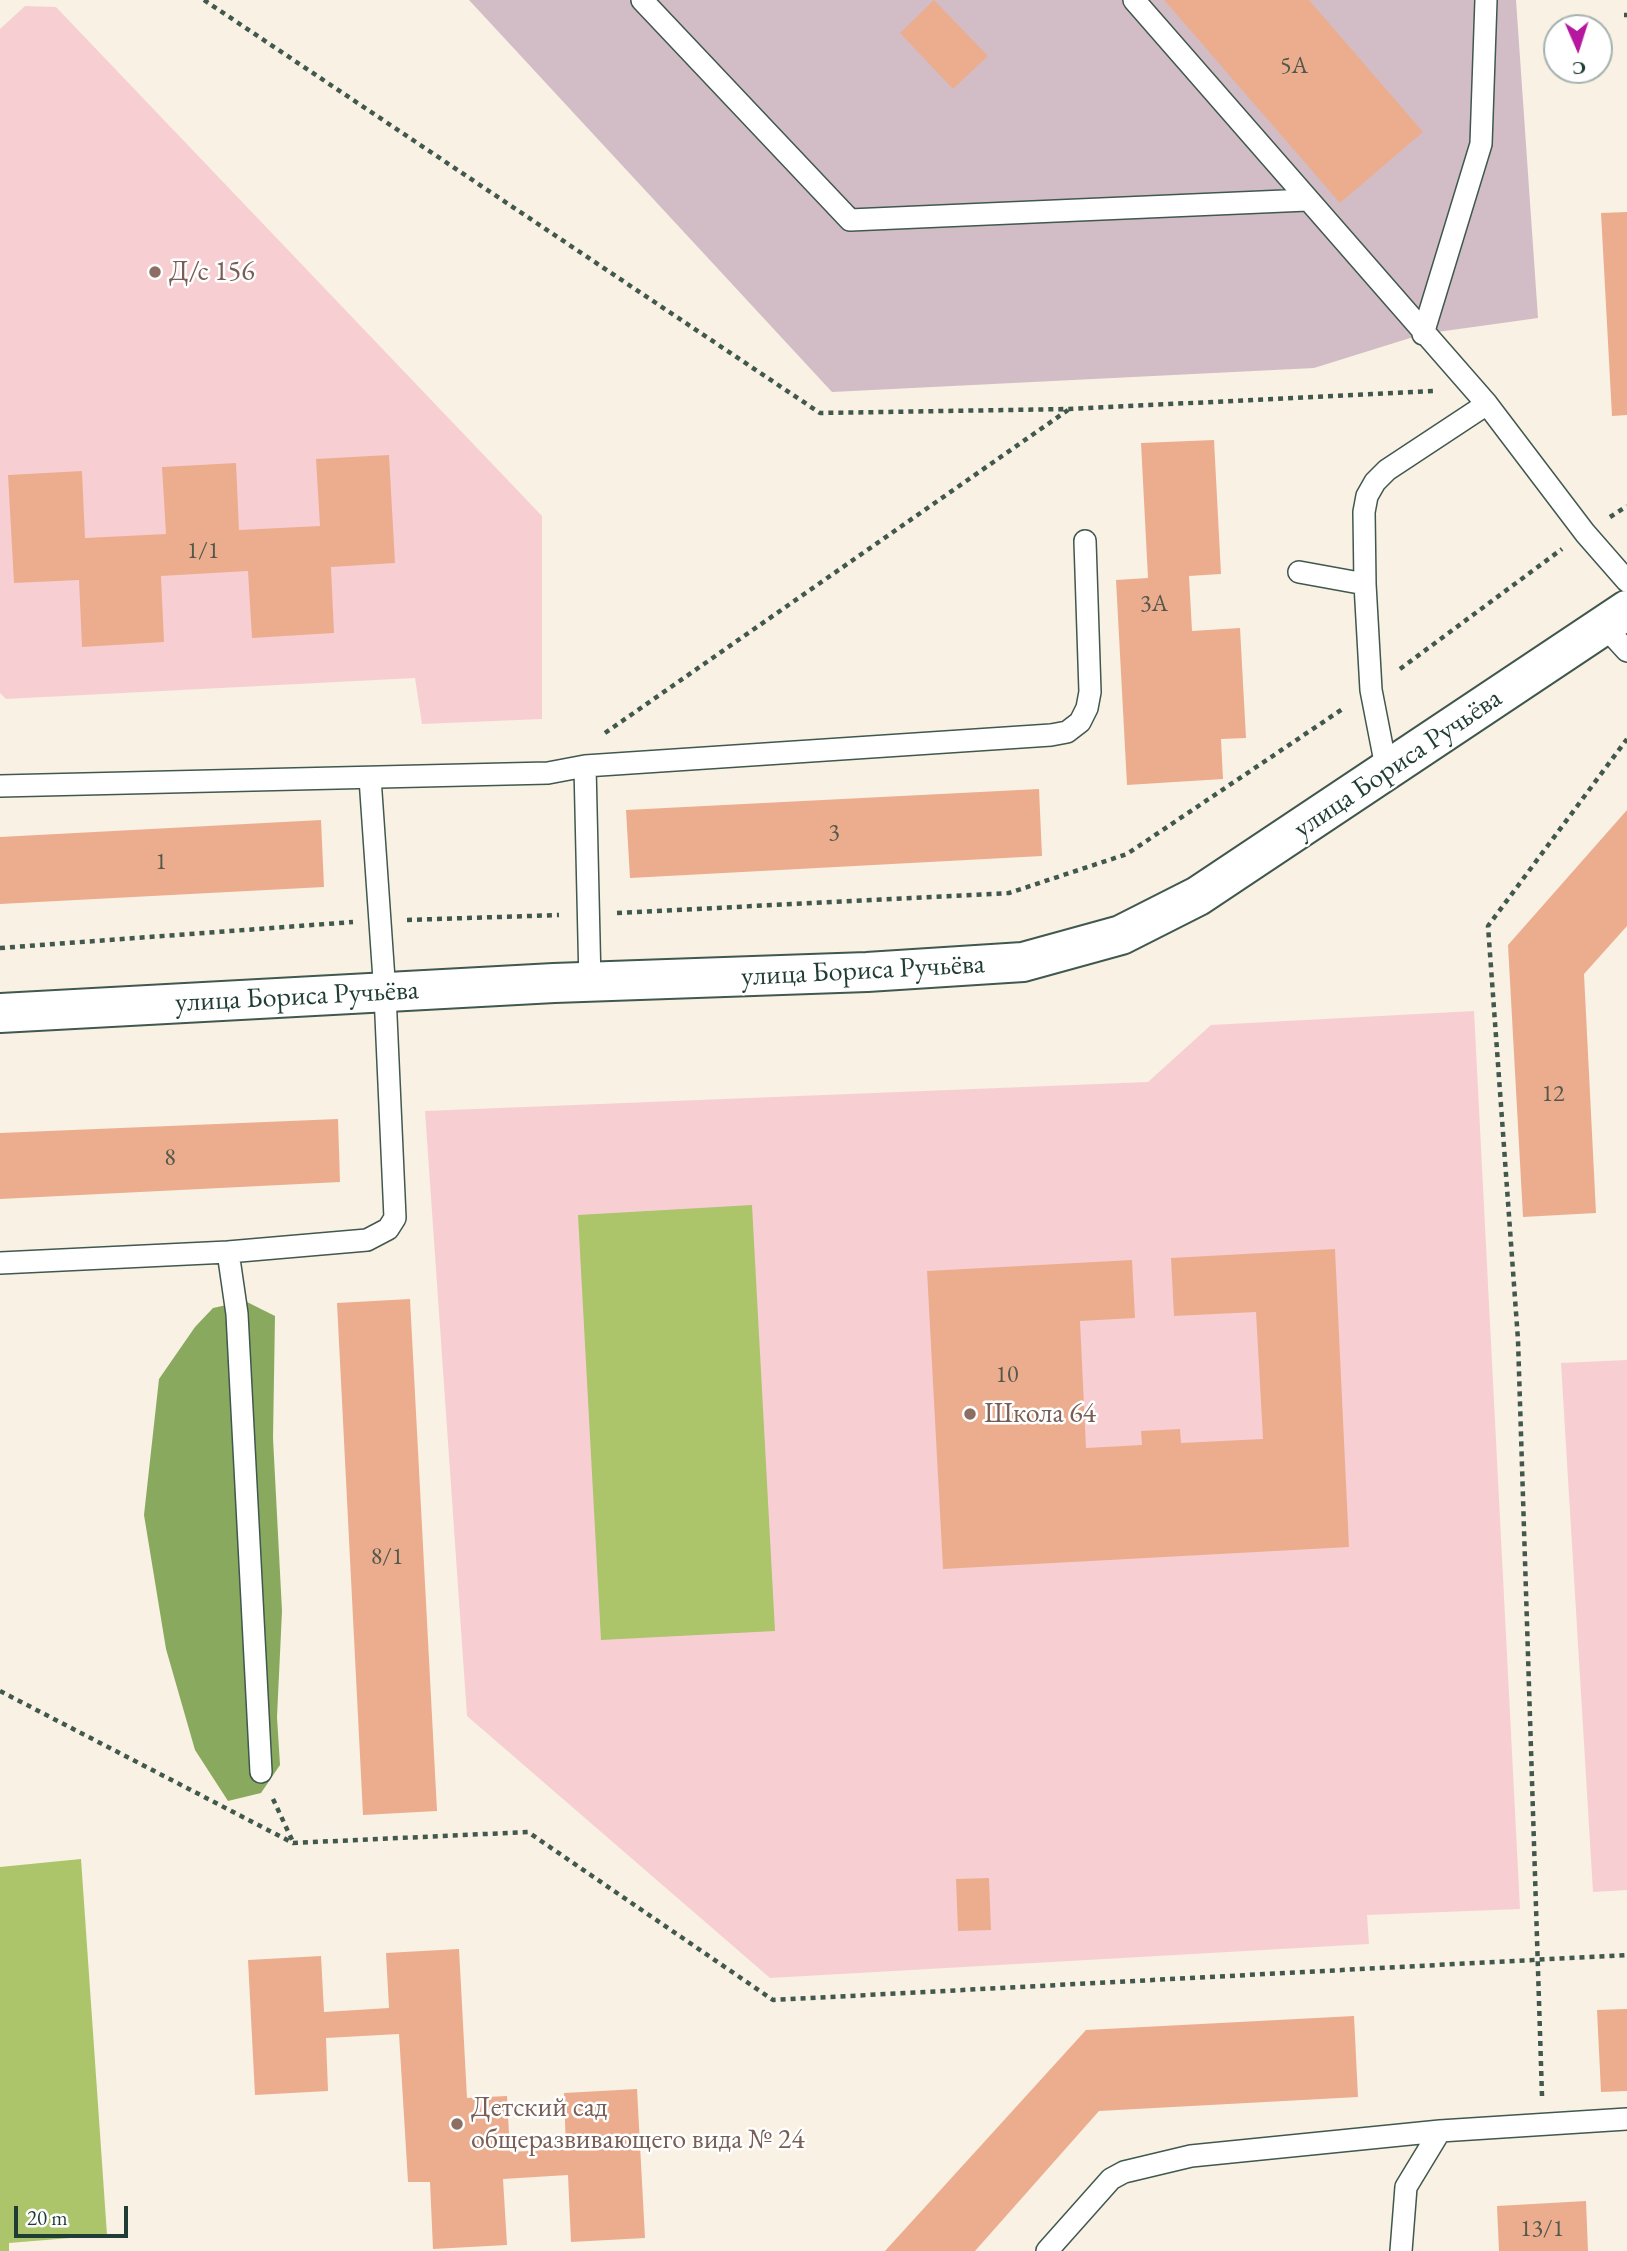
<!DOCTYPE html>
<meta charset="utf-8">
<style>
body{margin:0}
#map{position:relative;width:1627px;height:2251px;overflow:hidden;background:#f9f1e3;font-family:"EB Garamond",serif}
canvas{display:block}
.north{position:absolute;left:1543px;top:14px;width:70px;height:70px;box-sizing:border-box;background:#fff;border:2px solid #a5b1ae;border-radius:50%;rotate:177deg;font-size:19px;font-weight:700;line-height:28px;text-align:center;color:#1f3d34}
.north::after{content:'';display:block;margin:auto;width:24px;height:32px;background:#b5179e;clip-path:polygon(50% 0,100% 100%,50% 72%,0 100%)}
.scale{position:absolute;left:14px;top:2206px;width:114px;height:32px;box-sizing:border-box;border:4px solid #1f3d34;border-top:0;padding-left:9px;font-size:21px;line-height:24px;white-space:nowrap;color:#1f3d34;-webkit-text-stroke:5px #fff;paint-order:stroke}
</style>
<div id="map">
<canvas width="1627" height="2251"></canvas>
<div class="north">С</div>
<div class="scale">20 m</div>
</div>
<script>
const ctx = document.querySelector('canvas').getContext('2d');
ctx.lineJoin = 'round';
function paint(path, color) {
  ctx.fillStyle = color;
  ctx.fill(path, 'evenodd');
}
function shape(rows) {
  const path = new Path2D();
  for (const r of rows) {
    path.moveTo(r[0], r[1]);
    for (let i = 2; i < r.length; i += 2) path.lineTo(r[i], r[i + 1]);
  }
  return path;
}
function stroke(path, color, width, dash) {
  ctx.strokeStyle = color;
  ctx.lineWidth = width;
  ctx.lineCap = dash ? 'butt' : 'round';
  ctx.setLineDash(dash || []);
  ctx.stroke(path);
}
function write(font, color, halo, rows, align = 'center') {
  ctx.font = font + ' "EB Garamond",serif';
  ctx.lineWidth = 5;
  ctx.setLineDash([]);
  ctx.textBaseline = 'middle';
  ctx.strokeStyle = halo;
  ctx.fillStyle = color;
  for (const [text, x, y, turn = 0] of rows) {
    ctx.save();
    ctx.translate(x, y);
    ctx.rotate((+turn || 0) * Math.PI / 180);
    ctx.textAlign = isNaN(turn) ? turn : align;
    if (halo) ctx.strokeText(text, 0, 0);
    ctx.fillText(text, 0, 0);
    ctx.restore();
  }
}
const built = shape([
 [25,6,56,7,542,516,542,719,422,724,415,678,6,699,0,693,0,29],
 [1474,1011,1520,1909,1367,1915,1369,1944,770,1978,467,1716,425,1111,1148,1082,1211,1025],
 [1627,1360,1627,1890,1593,1892,1561,1363]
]);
const industrial = shape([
 [469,0,1516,0,1538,318,1423,334,1314,368,832,392]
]);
const green = shape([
 [752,1205,775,1631,601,1640,578,1215],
 [81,1859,107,2235,9,2243,9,2251,0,2251,0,1867]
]);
const forest = shape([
 [245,1301,275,1316,273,1438,282,1611,277,1717,280,1765,261,1793,228,1801,195,1750,166,1649,144,1515,159,1379,195,1327,213,1308]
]);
const building = shape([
 [934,0,988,56,953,89,900,33],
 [1164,0,1309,0,1423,132,1340,203],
 [1627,212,1627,415,1612,416,1601,213],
 [1214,440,1221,574,1189,576,1192,631,1240,628,1246,738,1221,739,1223,779,1127,785,1116,580,1148,578,1141,443],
 [389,455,395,563,331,567,334,633,252,638,248,571,161,576,164,642,82,647,79,580,14,583,8,475,82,471,85,538,166,534,162,467,236,463,239,530,320,526,316,459],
 [1039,789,1042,856,630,878,626,810],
 [1627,810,1627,926,1584,974,1596,1213,1523,1217,1508,945],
 [321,820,324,887,0,904,0,837],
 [338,1119,340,1182,0,1199,0,1133],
 [1335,1249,1349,1547,943,1569,927,1271,1132,1260,1135,1318,1080,1321,1086,1448,1142,1445,1141,1431,1180,1429,1181,1443,1263,1439,1256,1312,1174,1316,1171,1258],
 [410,1299,437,1811,363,1815,337,1303],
 [989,1878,991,1930,958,1931,956,1879],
 [459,1949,467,2098,507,2096,510,2152,566,2149,564,2093,637,2089,645,2238,571,2242,568,2175,503,2179,507,2245,433,2249,430,2182,408,2182,399,2034,326,2038,328,2091,255,2095,248,1960,321,1956,324,2012,389,2008,386,1953],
 [1627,2009,1627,2091,1601,2092,1597,2010],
 [1354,2016,1358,2097,1099,2111,975,2251,885,2251,1086,2030],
 [1586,2201,1588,2251,1499,2251,1497,2206]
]);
const path = shape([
 [204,0,820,413,1069,409,1434,391],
 [1624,15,1627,15],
 [1610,517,1627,506],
 [1400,669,1562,549],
 [605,733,1068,410],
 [617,913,1009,893,1127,854,1344,708],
 [407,920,559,915],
 [0,948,353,922],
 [0,1691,293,1843,528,1832,773,2000,1627,1955],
 [273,1799,293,1842],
 [1542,2096,1518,1340,1488,926,1627,739]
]);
const service = shape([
 [642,0,850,220,1307,200],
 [1134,0,1487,404,1585,533,1627,581],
 [1423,334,1481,144,1486,0],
 [1299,572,1365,584],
 [1605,627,1627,651],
 [585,766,590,983],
 [1387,772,1371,690,1365,584,1364,512,1367,496,1375,482,1387,470,1487,404],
 [0,786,548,773,585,766,1051,735,1067,732,1080,722,1087,708,1090,692,1085,541],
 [228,1252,367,1240,388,1229,395,1218,385,994,370,778],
 [0,1263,228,1252,237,1314,261,1772],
 [1047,2251,1111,2179,1124,2172,1191,2156,1440,2131,1627,2119],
 [1401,2251,1406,2187,1440,2131]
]);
const tertiary = shape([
 [0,1013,554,983,867,972,1023,962,1121,935,1198,896,1627,610]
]);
const markers = [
 [155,272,7,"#8d6e63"],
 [970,1414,7,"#8d6e63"],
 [457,2124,7,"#8d6e63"]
];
const numberNames = [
 ["5А",1294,66],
 ["1/1",203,551],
 ["3А",1154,604],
 ["3",834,833],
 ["1",161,862],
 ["12",1553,1094],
 ["8",170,1158],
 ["10",1007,1375],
 ["8/1",387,1557],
 ["13/1",1542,2229]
];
const educationNames = [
 ["Д/с 156",169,272],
 ["Школа 64",984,1414],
 ["Детский сад",471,2108],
 ["общеразвивающего вида № 24",471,2140]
];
const streetNames = [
 ["улица Бориса Ручьёва",1398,764,-34],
 ["улица Бориса Ручьёва",863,971,-3],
 ["улица Бориса Ручьёва",297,997,-3]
];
paint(built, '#f7cfd3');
paint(industrial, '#d2bdc7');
paint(green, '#acc46a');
paint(forest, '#89aa5e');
paint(building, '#ecad8f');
stroke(service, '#40584e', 24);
stroke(tertiary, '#40584e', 42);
stroke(path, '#40584e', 4.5, [5, 5]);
stroke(service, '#fff', 21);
stroke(tertiary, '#fff', 38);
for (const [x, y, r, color] of markers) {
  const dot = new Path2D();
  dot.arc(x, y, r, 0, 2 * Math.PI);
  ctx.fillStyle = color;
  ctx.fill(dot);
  stroke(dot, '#fff', 2.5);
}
write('24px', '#52594b', null, numberNames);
write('28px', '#785e54', '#fff', educationNames, 'left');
write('28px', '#1f3d34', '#fff', streetNames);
</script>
